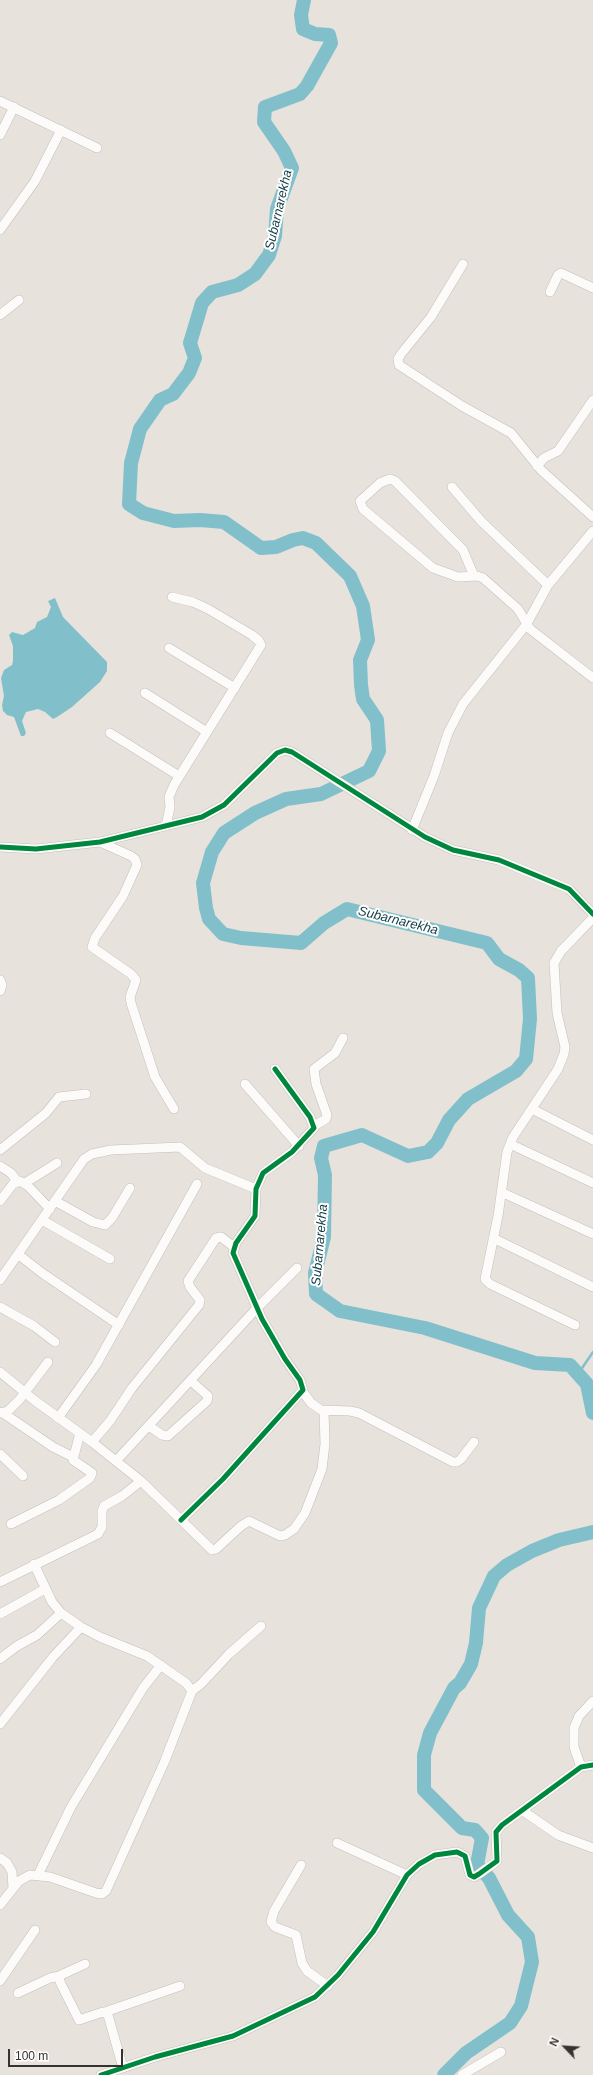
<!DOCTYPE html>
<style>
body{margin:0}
#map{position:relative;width:593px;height:2075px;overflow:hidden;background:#e8e2dc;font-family:Arial,sans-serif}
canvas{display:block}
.north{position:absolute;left:545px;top:2027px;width:40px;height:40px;-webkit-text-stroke:3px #fff;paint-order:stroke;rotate:295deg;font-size:11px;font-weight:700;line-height:16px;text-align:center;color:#36322d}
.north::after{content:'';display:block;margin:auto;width:14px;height:18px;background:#36322d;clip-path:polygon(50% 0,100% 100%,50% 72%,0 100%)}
.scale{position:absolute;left:8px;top:2049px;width:115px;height:18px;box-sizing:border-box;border:2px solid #36322d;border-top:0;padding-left:5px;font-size:12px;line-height:14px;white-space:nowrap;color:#36322d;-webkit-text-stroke:3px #fff;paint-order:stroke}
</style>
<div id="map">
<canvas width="593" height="2075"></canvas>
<div class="north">N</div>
<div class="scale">100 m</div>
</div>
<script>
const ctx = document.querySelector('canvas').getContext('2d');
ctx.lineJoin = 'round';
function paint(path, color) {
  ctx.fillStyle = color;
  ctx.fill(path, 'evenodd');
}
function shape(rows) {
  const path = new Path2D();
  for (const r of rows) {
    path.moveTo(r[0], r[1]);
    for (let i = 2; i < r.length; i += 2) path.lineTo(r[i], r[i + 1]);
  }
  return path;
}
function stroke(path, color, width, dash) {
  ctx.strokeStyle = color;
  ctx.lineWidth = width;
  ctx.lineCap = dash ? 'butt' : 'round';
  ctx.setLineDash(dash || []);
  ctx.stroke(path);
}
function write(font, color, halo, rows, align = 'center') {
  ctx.font = font + ' Arial,sans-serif';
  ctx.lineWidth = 4;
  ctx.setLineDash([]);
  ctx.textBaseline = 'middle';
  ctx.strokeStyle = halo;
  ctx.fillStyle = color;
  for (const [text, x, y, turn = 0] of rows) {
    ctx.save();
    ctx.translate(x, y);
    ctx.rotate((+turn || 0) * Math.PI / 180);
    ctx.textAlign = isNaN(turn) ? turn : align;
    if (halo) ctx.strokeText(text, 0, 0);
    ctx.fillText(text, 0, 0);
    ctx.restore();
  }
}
const water = shape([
 [55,598,63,617,107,662,107,671,100,682,72,707,57,717,53,719,45,712,38,709,26,712,22,721,26,733,24,736,21,736,14,717,7,715,3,711,2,705,4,696,1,678,4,670,12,665,13,661,13,646,9,635,12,632,23,635,35,628,37,622,47,617,51,607,48,601]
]);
const stream = shape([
 [578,1374,593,1352]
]);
const river = shape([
 [304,0,301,15,303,29,315,34,329,35,331,43,307,86,300,94,265,107,264,122,284,151,292,168,277,209,275,236,269,255,255,274,238,285,212,292,202,303,190,343,195,358,189,373,173,394,160,400,140,429,131,463,129,504,143,513,174,521,200,520,224,522,261,548,276,547,293,540,303,538,316,543,350,576,363,606,368,640,360,660,361,685,363,699,377,720,379,751,369,771,321,794,286,799,255,813,224,833,212,852,203,883,206,908,209,919,223,934,241,938,301,943,324,923,347,909,487,943,499,959,519,970,528,978,530,1019,526,1059,516,1071,468,1099,449,1120,437,1143,428,1152,408,1156,362,1135,324,1146,321,1158,325,1175,324,1237,315,1273,316,1294,340,1311,425,1328,535,1363,570,1365,587,1384,593,1413],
 [444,2075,466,2053,510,2023,521,2006,532,1962,528,1937,508,1915,489,1878,477,1865,482,1838,475,1830,462,1828,424,1790,424,1755,430,1733,454,1688,460,1683,471,1664,476,1643,479,1608,494,1576,507,1565,532,1551,559,1540,593,1532]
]);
const minor = shape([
 [0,101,97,148],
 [0,135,14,107],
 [0,230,35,181,61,130],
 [463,264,431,317,401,354,398,359,399,365,462,406,511,433,541,470,593,517],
 [550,292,558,275,561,273,593,288],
 [0,315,19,300],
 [537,466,544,458,558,451,593,400],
 [452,487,481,521,548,585],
 [474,576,463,550,395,481,390,479,380,483,360,501,363,509,433,568,458,577,477,576,483,578,518,609,530,629,593,678],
 [169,648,235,688],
 [145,693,207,732],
 [110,733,179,776],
 [166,826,170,807,169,797,174,785,261,645,259,641,252,635,208,609,193,602,172,597],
 [412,830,434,776,448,733,463,704,526,625,548,585,593,531],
 [100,842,131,856,135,859,137,865,123,896,95,938,92,947,131,974,136,980,130,997,131,1003,155,1077,174,1109],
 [0,847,36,849,100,842,202,817,224,805,277,753,285,750,292,752,425,837,453,850,499,860,569,889,593,914],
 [0,980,2,985,0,991],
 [245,1084,299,1146],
 [532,1109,593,1140],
 [314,1126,326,1119,327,1115,316,1084,314,1069,335,1053,343,1038],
 [510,1144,593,1183],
 [0,1150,46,1113,59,1097,86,1094],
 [0,1166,11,1173,17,1181],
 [25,1183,57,1163],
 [501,1192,593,1234],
 [0,1201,13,1184,20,1181,28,1186,50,1209],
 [55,1201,93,1222,105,1225,112,1218,130,1188],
 [42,1220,110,1259],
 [493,1238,593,1287],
 [19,1255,42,1273,119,1325],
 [0,1280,84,1159,92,1154,111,1150,180,1147,205,1168,256,1189],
 [0,1307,34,1326,55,1342],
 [575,1325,490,1284,485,1279,498,1216,507,1152,513,1137,558,1069,564,1054,565,1047,557,1013,554,963,561,951,593,918],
 [0,1372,34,1400,92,1442,141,1481,212,1550,216,1549,241,1526,249,1521,280,1536,285,1535,294,1529,305,1513,322,1469,325,1444,324,1411],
 [303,1392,311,1403,321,1410,350,1411,359,1413,453,1462,457,1462,461,1459,474,1442],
 [0,1413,8,1411,20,1399,48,1362],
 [3,1413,53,1447,73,1457],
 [58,1418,96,1365,197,1184],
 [149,1426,162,1435,168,1436,207,1401,208,1396,191,1381],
 [92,1442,110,1421,132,1388,199,1305,200,1300,190,1287,188,1281,216,1238,221,1237,234,1247],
 [0,1454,23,1476],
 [116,1461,257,1308,297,1268],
 [181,1520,223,1479,303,1390,300,1380,285,1359,262,1319,233,1253,236,1243,255,1216,256,1189,263,1173,292,1152,314,1128,310,1117,275,1069],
 [11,1524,59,1500,90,1478,92,1473,73,1460,80,1433],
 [0,1582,98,1534,102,1527,102,1511,104,1506,122,1496,141,1481],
 [0,1614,45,1589],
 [0,1659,17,1646,37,1635,61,1613],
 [192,1691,201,1684,229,1654,261,1626],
 [0,1724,53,1657,81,1627],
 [581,1767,574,1747,574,1728,579,1716,593,1701],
 [523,1811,558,1835,593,1848],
 [337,1843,407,1875],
 [0,1858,7,1863,12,1872,13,1888],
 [301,1865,274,1911,271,1922,275,1927,296,1935,302,1963,307,1971,328,1986],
 [38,1875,71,1807,143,1688,161,1665],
 [0,1905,19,1881,30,1875,50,1877,96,1893,102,1894,106,1891,164,1763,192,1691,186,1683,147,1656,100,1637,81,1627,61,1613,52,1602,34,1564],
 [85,1964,61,1975,59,1979,61,1984,79,2020,103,2012,108,2015,123,2068],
 [0,1981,35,1930],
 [18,1993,50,1978,60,1976],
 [105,2012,180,1986],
 [101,2075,155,2057,233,2036,315,1997,338,1975,373,1932,407,1875,419,1864,435,1855,457,1852,465,1856,470,1875,474,1877,479,1874,497,1861,496,1832,502,1825,581,1767,593,1765],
 [462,2075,501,2052]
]);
const cycleway = shape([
 [0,847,36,849,100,842,202,817,224,805,277,753,285,750,292,752,425,837,453,850,499,860,569,889,593,914],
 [181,1520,223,1479,303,1390,300,1380,285,1359,262,1319,233,1253,236,1243,255,1216,256,1189,263,1173,292,1152,314,1128,310,1117,275,1069],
 [101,2075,155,2057,233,2036,315,1997,338,1975,373,1932,407,1875,419,1864,435,1855,457,1852,465,1856,470,1875,474,1877,479,1874,497,1861,496,1832,502,1825,581,1767,593,1765]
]);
const waterNames = [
 ["Subarnarekha",279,210,-77],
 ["Subarnarekha",398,921,14],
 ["Subarnarekha",320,1245,-85]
];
paint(water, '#81c0cb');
stroke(stream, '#81c0cb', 2.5);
stroke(river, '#81c0cb', 14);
stroke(minor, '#c3beb9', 10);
stroke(minor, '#fcfbfa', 9);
stroke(cycleway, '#00873e', 5);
write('italic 13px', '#103c44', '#fff', waterNames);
</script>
